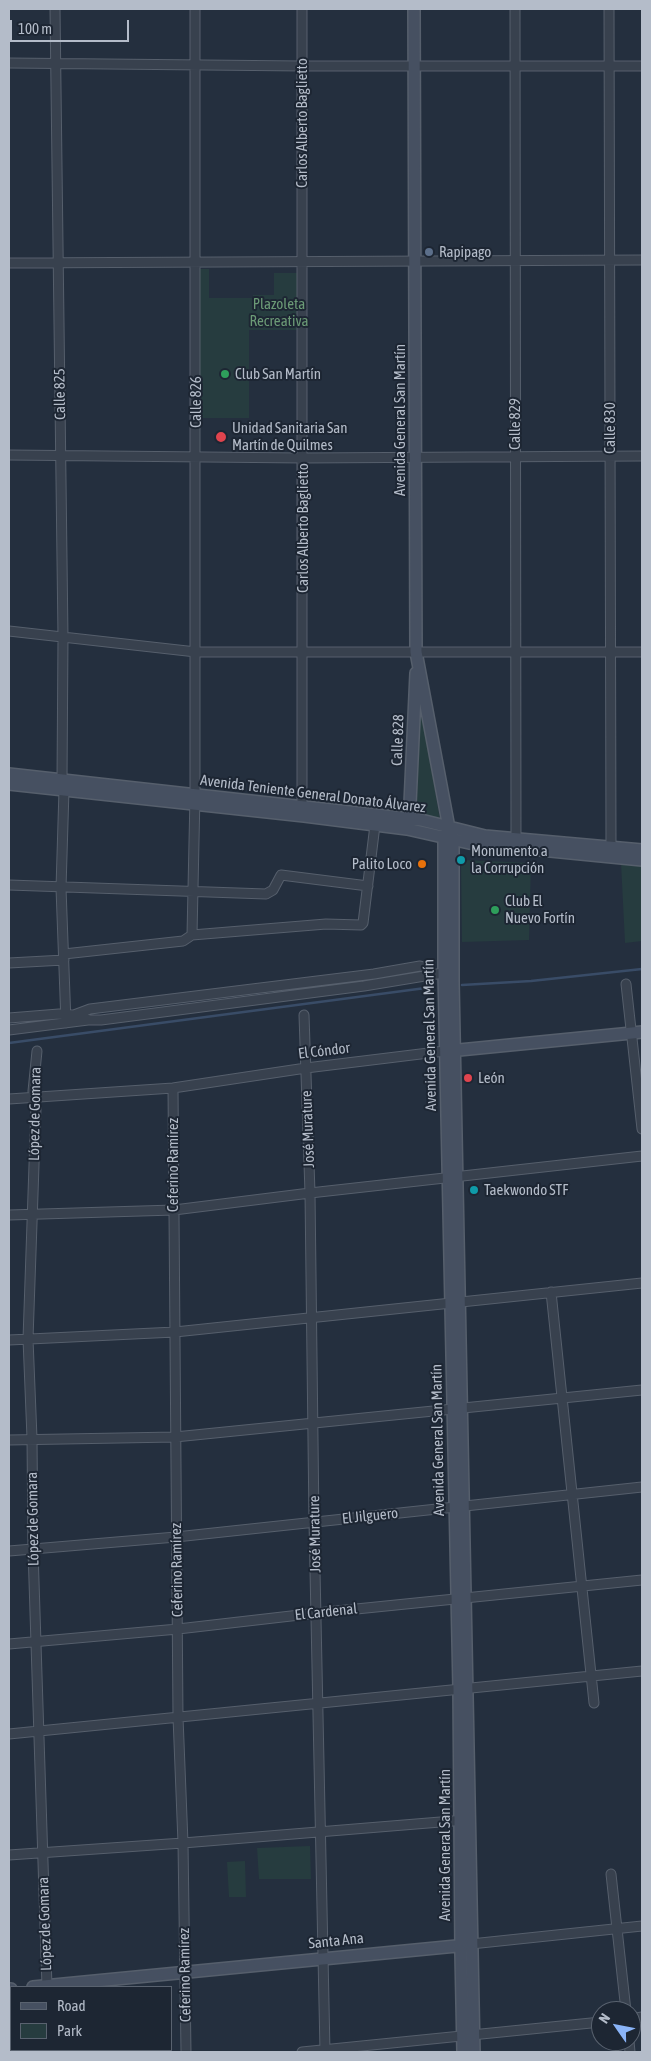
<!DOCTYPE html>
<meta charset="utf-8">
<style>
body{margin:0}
#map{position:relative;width:651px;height:2061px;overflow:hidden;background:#242f3e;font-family:"Asap Condensed",sans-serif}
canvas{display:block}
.frame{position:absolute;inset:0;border:10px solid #b4bcc9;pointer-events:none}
.legend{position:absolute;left:10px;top:1986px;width:162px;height:65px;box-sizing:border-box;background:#1d2633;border:1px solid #59626f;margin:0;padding:6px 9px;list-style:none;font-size:15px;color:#b4bcc9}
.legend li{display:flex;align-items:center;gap:10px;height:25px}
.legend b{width:25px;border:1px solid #59626f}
.north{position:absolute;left:591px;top:2001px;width:50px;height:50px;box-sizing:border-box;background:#1d2633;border:1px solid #59626f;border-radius:50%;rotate:303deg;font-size:14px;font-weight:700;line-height:20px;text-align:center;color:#b4bcc9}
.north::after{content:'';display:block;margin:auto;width:18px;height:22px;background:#8ab4f8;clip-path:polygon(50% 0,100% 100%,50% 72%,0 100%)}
.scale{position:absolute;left:10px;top:20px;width:119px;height:22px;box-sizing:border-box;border:2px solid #b4bcc9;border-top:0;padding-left:6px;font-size:15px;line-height:18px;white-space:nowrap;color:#b4bcc9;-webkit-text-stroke:4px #1d2633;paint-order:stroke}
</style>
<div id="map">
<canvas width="651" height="2061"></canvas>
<div class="frame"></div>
<ul class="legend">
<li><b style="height:6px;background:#465061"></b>Road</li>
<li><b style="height:14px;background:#263c3f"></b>Park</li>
</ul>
<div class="north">N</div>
<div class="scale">100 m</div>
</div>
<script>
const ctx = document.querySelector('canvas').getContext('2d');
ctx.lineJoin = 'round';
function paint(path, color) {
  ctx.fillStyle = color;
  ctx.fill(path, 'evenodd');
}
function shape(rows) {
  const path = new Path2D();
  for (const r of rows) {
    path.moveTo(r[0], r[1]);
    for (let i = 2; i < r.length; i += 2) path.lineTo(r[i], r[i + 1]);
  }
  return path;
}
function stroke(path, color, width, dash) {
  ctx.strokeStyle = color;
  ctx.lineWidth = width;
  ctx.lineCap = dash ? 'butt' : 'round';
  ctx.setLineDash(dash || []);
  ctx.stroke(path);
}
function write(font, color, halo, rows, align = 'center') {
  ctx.font = font + ' "Asap Condensed",sans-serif';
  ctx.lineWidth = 4;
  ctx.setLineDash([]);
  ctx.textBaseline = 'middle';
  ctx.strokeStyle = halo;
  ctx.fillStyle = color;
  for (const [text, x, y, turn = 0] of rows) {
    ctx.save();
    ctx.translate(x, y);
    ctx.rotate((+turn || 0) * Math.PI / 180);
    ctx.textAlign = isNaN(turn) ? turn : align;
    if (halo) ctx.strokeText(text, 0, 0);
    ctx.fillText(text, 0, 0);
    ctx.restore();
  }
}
const green = shape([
 [200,269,209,269,209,298,253,298,253,295,274,295,274,273,298,273,297,330,249,330,249,418,200,418],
 [418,706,421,707,440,820,413,812],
 [464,860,531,863,529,940,462,942,461,862],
 [621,863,642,865,642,941,625,943],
 [310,1846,311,1879,259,1879,257,1848],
 [245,1861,246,1897,229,1897,227,1862]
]);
const stream = shape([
 [462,985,531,981,642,969],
 [9,1043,433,987]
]);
const street = shape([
 [55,9,63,637,62,780,64,790,61,888,66,1023],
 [302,9,302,807],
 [515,9,516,839],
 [609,9,611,848],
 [9,63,302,66,642,66],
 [9,263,642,260],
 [9,455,303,458,642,456],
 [9,631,196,652,642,652],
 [9,885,266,894,273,890,281,875,368,886],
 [192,935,195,795,195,9],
 [64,954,183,941,192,935,326,924,361,925,363,923,375,825],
 [9,963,64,960],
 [626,984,642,1129],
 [74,1015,90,1009,374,974,420,966,427,968,431,974],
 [304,1015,310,1193,314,1522,325,2052],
 [9,1018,59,1014,74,1015,90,1020,101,1020,364,986,449,972],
 [9,1030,88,1020],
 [37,1051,33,1091,36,1107,28,1339,32,1438,33,1550,47,1987],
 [173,1088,178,1717,183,1843,186,2052],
 [9,1099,173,1088,306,1068,445,1051],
 [9,1215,174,1210,310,1193,642,1156],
 [551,1292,594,1703],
 [9,1340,175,1332,642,1283],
 [9,1440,175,1437,642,1390],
 [9,1551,176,1537,642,1487],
 [9,1644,178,1629,317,1613,642,1580],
 [9,1734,642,1671],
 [9,1855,183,1843,465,1820],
 [611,1874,626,2011],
 [471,1944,642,1926],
 [631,2019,642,2017],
 [629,2041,630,2052],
 [49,2050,49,2052],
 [302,2052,601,2022]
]);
const secondary = shape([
 [414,9,416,652,449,828,453,841,453,982,474,2052],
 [9,774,421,820,485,836,642,850],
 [9,784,304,816,407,829,469,843,642,860],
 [409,825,416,673],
 [449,828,444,839,444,973,459,1689,461,1954,463,2052],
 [449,1051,642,1032],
 [33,1987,467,1945],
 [9,1989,11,1989]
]);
const markers = [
 [429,252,5,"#5c6f8a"],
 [225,374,5,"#2e9e5b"],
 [221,437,6,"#e0444e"],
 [461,860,5,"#0f9aa8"],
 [422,864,5,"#e8710a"],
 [495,910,5,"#2e9e5b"],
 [468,1078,5,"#e0444e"],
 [474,1190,5,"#0f9aa8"]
];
const streetNames = [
 ["Carlos Alberto Baglietto",302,123,-90],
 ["Calle 825",60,394,-91],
 ["Calle 826",196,402,-90],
 ["Avenida General San Martín",400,420,-90],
 ["Calle 829",515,424,-90],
 ["Calle 830",610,428,-90],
 ["Carlos Alberto Baglietto",303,528,-90],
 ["Calle 828",398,740,-88],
 ["Avenida Teniente General Donato Álvarez",313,794,7],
 ["Avenida General San Martín",430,1035,-91],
 ["El Cóndor",324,1051,-7],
 ["López de Gomara",35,1114,-89],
 ["José Murature",308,1129,-92],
 ["Ceferino Ramírez",173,1165,-90],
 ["Avenida General San Martín",438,1440,-91],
 ["El Jilguero",370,1516,-6],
 ["López de Gomara",33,1519,-91],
 ["José Murature",315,1534,-91],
 ["Ceferino Ramírez",177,1570,-91],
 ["El Cardenal",326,1612,-6],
 ["Avenida General San Martín",445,1845,-90],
 ["López de Gomara",45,1924,-92],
 ["Santa Ana",336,1941,-6],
 ["Ceferino Ramírez",185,1975,-91]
];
const poiNames = [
 ["Rapipago",439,252],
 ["Club San Martín",235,374],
 ["Unidad Sanitaria San",232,428],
 ["Martín de Quilmes",232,445],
 ["Monumento a",471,851],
 ["la Corrupción",471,868],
 ["Palito Loco",412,864,"right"],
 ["Club El",505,901],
 ["Nuevo Fortín",505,918],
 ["León",478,1078],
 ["Taekwondo STF",484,1190]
];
const parkNames = [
 ["Plazoleta",279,304],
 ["Recreativa",279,321]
];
paint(green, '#263c3f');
stroke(stream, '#394c67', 2.5);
stroke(street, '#565f6c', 11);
stroke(secondary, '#565f6c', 14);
stroke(street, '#38414e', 9);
stroke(secondary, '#465061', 11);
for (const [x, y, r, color] of markers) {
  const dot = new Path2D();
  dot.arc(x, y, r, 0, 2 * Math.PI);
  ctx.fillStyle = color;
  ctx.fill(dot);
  stroke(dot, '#1d2633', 2);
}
write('15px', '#b4bcc9', '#1d2633', streetNames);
write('15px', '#b4bcc9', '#1d2633', poiNames, 'left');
write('15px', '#6b9a76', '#1d2633', parkNames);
</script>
